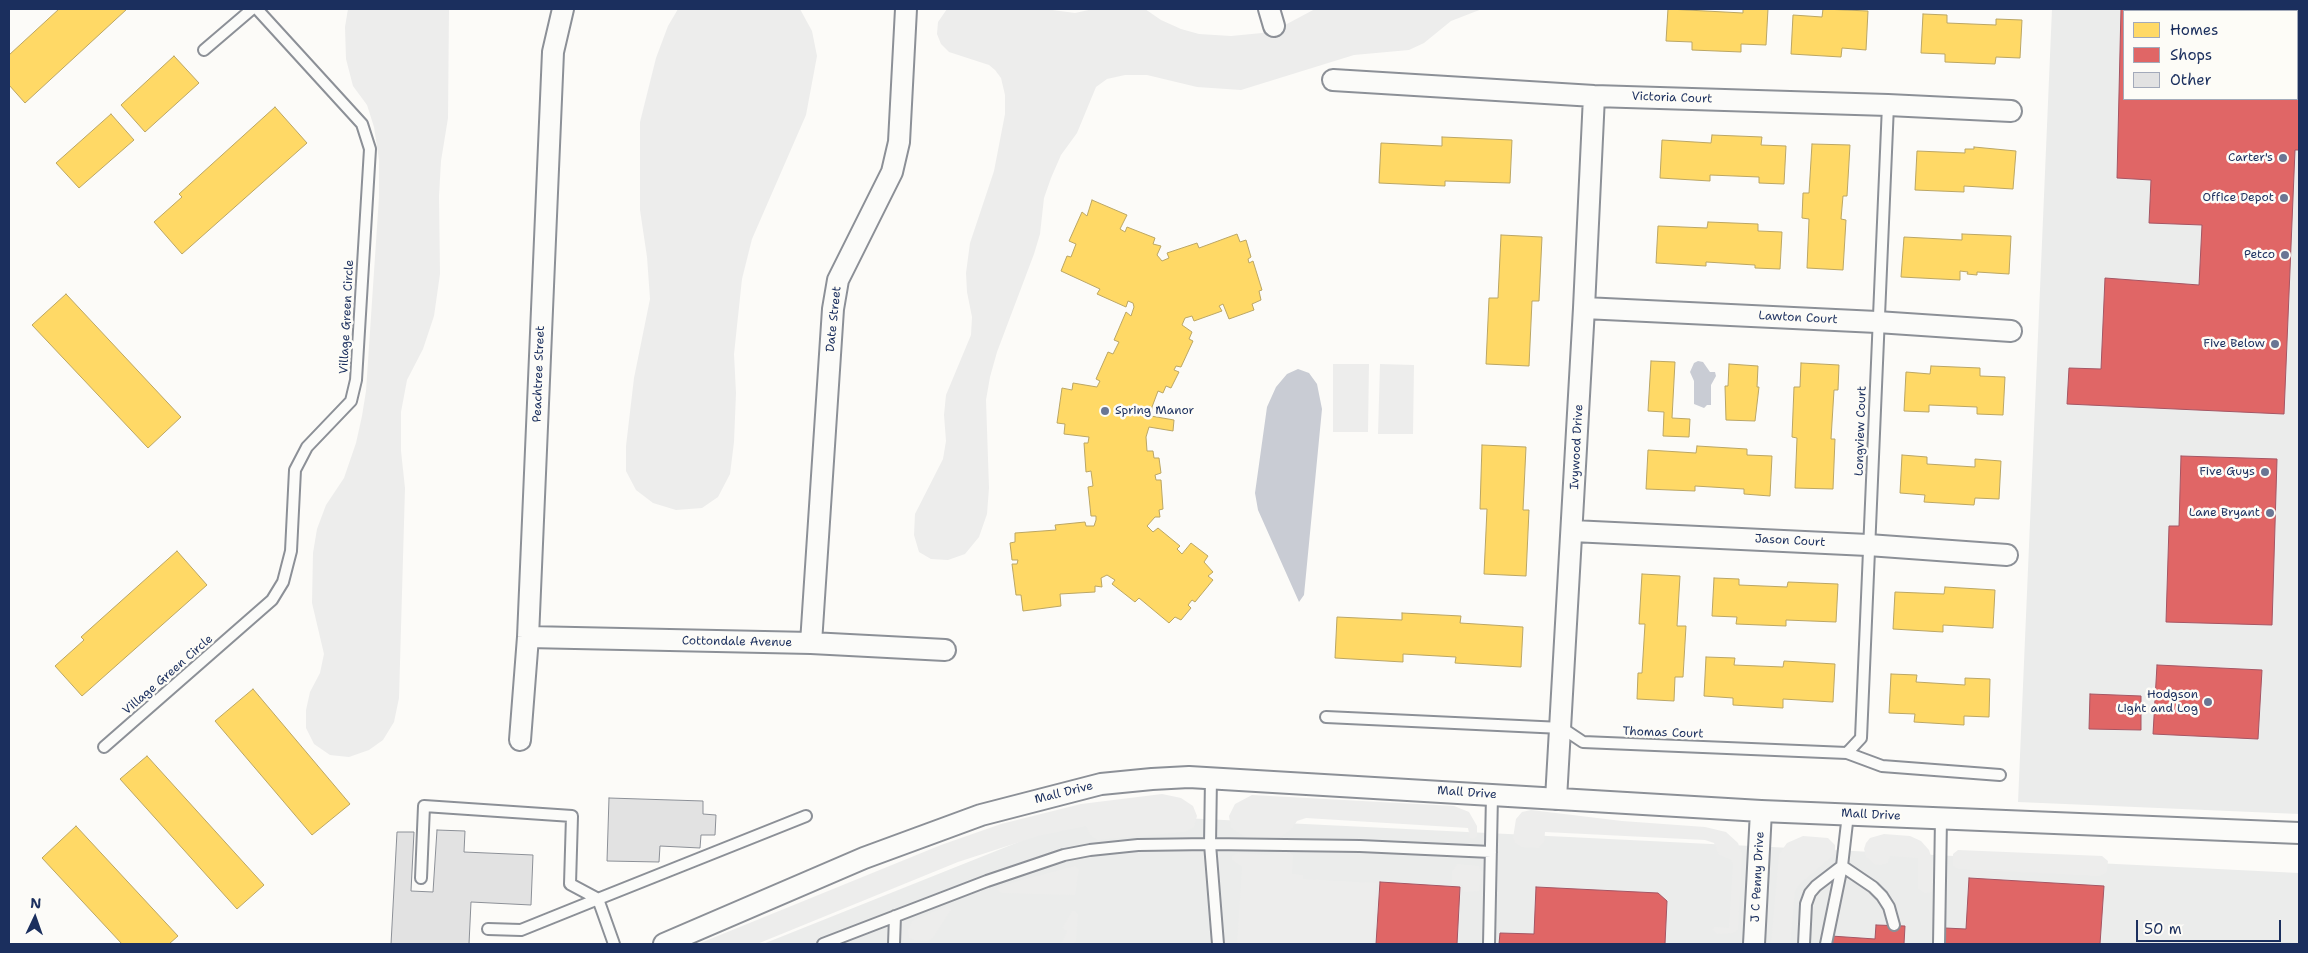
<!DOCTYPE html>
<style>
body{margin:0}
#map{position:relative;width:2308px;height:953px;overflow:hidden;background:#fcfbf8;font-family:"Shantell Sans",sans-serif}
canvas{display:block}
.frame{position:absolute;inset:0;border:10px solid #1b2f5e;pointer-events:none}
.legend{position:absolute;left:2123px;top:10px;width:175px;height:90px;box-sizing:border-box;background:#fdfcf7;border:1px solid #a3aaba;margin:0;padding:6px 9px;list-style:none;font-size:15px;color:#1b2f5e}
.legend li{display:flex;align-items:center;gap:10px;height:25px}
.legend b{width:25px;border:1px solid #a3aaba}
.north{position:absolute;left:10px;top:893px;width:50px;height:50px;-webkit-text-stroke:4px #fdfcf7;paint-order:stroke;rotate:3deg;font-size:14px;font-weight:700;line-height:20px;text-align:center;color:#1b2f5e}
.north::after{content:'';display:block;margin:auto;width:18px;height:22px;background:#1b2f5e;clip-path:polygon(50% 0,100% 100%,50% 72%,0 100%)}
.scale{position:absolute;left:2136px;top:920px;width:145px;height:22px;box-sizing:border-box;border:2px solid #1b2f5e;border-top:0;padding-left:6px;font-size:15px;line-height:18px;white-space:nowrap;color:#1b2f5e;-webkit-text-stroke:4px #fdfcf7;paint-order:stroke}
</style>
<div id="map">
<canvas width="2308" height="953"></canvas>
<div class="frame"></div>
<ul class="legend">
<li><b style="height:14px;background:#ffd966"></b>Homes</li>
<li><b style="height:14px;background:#e06666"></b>Shops</li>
<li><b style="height:14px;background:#e2e2e2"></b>Other</li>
</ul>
<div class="north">N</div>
<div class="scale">50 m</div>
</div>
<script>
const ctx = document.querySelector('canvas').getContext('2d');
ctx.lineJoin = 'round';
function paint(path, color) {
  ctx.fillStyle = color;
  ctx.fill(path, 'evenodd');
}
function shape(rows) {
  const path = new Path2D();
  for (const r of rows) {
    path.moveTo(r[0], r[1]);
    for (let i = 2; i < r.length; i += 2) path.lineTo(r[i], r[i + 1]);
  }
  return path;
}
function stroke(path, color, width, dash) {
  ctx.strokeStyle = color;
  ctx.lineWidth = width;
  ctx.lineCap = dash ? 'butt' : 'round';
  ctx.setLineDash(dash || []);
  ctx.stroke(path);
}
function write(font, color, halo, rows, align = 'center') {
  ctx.font = font + ' "Shantell Sans",sans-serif';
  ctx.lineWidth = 5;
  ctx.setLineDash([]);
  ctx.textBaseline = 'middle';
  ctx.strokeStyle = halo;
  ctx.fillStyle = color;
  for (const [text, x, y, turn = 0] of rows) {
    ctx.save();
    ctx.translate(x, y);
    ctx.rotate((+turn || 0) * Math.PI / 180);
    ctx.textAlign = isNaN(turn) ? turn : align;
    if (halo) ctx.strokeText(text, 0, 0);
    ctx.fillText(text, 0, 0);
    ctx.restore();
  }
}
const built = shape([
 [2052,9,2299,9,2299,814,2018,802],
 [2124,11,2297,11,2297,99,2124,99],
 [1163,817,2299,873,2299,944,763,944,1066,823]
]);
const green = shape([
 [348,9,449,9,448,118,441,161,439,196,440,274,434,316,423,349,407,380,401,412,401,451,405,488,399,698,394,722,383,740,369,750,349,757,330,755,314,744,306,728,306,710,310,692,320,673,324,654,312,603,313,553,317,529,326,505,344,478,356,443,362,416,366,391,379,197,379,160,374,127,367,105,353,86,346,59,345,27],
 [678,9,800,9,812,31,817,56,806,115,752,239,742,279,734,354,736,393,734,442,730,474,718,497,702,508,676,510,653,503,636,490,626,471,626,446,634,378,650,299,647,257,640,210,640,122,656,58,668,26],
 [947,9,1045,9,1075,13,1093,9,1145,9,1161,20,1181,29,1199,34,1231,36,1262,33,1285,25,1315,9,1482,9,1451,21,1424,43,1409,50,1354,55,1241,90,1197,87,1147,75,1125,75,1107,79,1096,87,1077,133,1061,155,1051,178,1044,198,1040,234,1034,254,997,352,990,377,986,400,989,488,987,514,979,537,965,554,948,560,931,559,919,552,914,535,915,514,943,459,946,441,944,415,946,395,971,335,972,317,967,292,966,273,970,243,994,171,1005,114,1005,95,1001,78,995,70,989,65,949,52,941,44,937,34,938,22],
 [1333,364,1369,364,1368,432,1333,432],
 [1380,364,1414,365,1413,434,1378,434],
 [1162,794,1181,798,1193,806,1197,816,1194,827,1184,832,1097,840,1090,835,1086,826,1038,836,958,862,757,944,698,944,941,845,1001,824,1081,804],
 [1252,795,1454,806,1469,812,1477,826,1477,836,1475,839,1470,838,1468,828,1306,818,1297,821,1291,830,1280,837,1259,841,1248,839,1231,828,1229,816,1235,804],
 [1531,810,1622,821,1705,827,1726,832,1738,843,1742,854,1738,930,1733,933,1717,934,1712,929,1715,927,1729,928,1733,864,1730,859,1719,855,1714,843,1705,840,1545,832,1544,842,1539,848,1521,847,1515,843,1513,838,1516,819,1522,812],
 [1884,834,1910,836,1921,841,1929,850,1934,865,1934,887,1932,892,1925,893,1918,889,1918,858,1890,856,1888,863,1880,865,1874,864,1866,857,1864,849,1866,843,1870,838],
 [1803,836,1828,838,1835,845,1835,854,1799,885,1795,892,1790,944,1771,944,1779,854,1787,843],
 [1288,850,1293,855,1292,874,1303,875,1303,879,1376,883,1373,944,1237,944,1242,867,1232,860,1232,856,1238,853,1267,855],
 [1958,850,2102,856,2108,861,2107,870,2106,873,2099,876,1958,869,1953,866,1953,854],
 [1457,864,1479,866,1482,873,1479,891,1463,892,1463,885,1452,884,1452,871],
 [1075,866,1079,870,1075,895,1002,893,997,890,1000,886],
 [947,906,950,907,951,910,933,938,927,941,914,940,909,938,908,930,912,921],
 [1072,911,1075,911,1078,914,1076,941,1074,944,1061,944,1067,931,1062,928]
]);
const water = shape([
 [1698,361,1703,362,1710,372,1715,372,1716,376,1711,385,1711,405,1707,405,1704,408,1694,404,1694,381,1690,372,1694,363],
 [1298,369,1309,373,1317,384,1322,409,1304,595,1299,602,1258,510,1255,493,1267,407,1276,387,1287,374]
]);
const homes = shape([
 [59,9,127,9,25,103,9,85,9,55,59,9],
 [1668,9,1743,13,1743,9,1768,9,1766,45,1741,44,1741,52,1692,50,1692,42,1666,41,1668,9],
 [1823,9,1868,11,1866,50,1842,48,1841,57,1791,54,1793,15,1822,17,1823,9],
 [1923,14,1947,15,1947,23,1996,25,1996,19,2022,20,2020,58,1996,57,1995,64,1945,62,1945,54,1921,53,1923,14],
 [174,56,199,83,145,132,121,105,174,56],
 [275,107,307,143,182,254,154,222,182,197,179,194,275,107],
 [111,114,134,140,79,188,56,163,111,114],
 [1712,135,1762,137,1761,145,1786,146,1784,184,1759,183,1759,177,1710,175,1710,181,1660,178,1662,140,1711,143,1712,135],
 [1442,137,1512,140,1510,183,1445,181,1445,186,1379,183,1381,143,1442,146,1442,137],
 [1812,144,1850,145,1847,196,1843,196,1841,219,1846,220,1843,270,1807,268,1809,219,1802,218,1803,193,1809,193,1812,144],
 [1974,147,2016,151,2013,189,1964,186,1964,192,1915,190,1917,151,1965,153,1965,149,1974,149,1974,147],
 [1092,200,1127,215,1120,229,1125,232,1127,227,1155,238,1153,244,1161,246,1157,255,1162,261,1169,258,1167,253,1197,243,1199,248,1237,234,1240,242,1246,240,1251,257,1248,259,1249,263,1253,261,1262,290,1259,291,1261,300,1252,304,1254,310,1229,319,1223,304,1219,306,1222,311,1194,321,1192,316,1185,318,1182,325,1192,332,1189,339,1193,341,1181,367,1176,366,1174,370,1179,372,1171,388,1166,386,1163,393,1158,391,1152,407,1151,416,1174,420,1173,431,1149,427,1146,437,1147,451,1153,451,1154,458,1159,458,1161,473,1155,475,1156,480,1161,480,1163,509,1159,510,1160,517,1155,517,1147,526,1153,532,1158,528,1180,546,1177,549,1182,554,1191,543,1208,556,1204,562,1213,572,1208,576,1213,580,1195,602,1192,600,1188,605,1191,608,1181,620,1175,617,1169,623,1139,598,1135,602,1112,584,1115,580,1107,575,1101,578,1102,587,1095,586,1095,592,1060,594,1061,606,1023,611,1021,595,1016,595,1012,564,1017,564,1018,560,1012,560,1010,543,1015,542,1015,533,1056,530,1055,525,1085,522,1086,526,1094,526,1096,520,1096,516,1091,516,1088,487,1093,486,1091,471,1086,472,1084,443,1088,443,1089,437,1064,434,1065,424,1057,423,1062,388,1072,390,1073,383,1097,387,1100,381,1096,379,1108,352,1113,354,1119,342,1114,340,1126,312,1131,316,1134,307,1133,303,1128,301,1126,307,1097,294,1100,289,1061,271,1067,256,1071,257,1076,244,1069,241,1082,212,1087,216,1092,200],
 [1708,222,1758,224,1758,231,1782,232,1780,269,1755,268,1755,265,1706,262,1706,266,1656,263,1658,226,1707,228,1708,222],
 [1962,234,2011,236,2009,274,1977,272,1977,275,1967,274,1968,272,1960,271,1960,280,1901,277,1904,237,1962,240,1962,234],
 [1501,235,1542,237,1539,301,1532,301,1529,366,1486,364,1489,298,1498,298,1501,235],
 [66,294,181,417,148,448,32,325,66,294],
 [1651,361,1675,362,1672,418,1690,419,1689,437,1663,436,1664,412,1648,411,1651,361],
 [1801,363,1839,365,1838,390,1834,390,1831,439,1835,439,1833,489,1795,488,1797,438,1792,437,1794,387,1800,387,1801,363],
 [1729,364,1758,366,1757,387,1759,387,1755,421,1726,420,1725,386,1728,386,1729,364],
 [1931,366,1980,368,1980,376,2005,377,2003,415,1977,414,1977,407,1929,405,1929,412,1904,411,1906,372,1930,374,1931,366],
 [1482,445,1526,447,1523,510,1529,510,1526,576,1484,574,1487,509,1480,509,1482,445],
 [1697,446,1747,449,1747,455,1772,456,1770,496,1744,494,1744,489,1695,486,1695,491,1646,489,1648,450,1696,453,1697,446],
 [1902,455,1927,457,1927,464,1975,467,1975,459,2001,461,1999,499,1975,498,1974,505,1924,502,1925,495,1900,493,1902,455],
 [177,551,207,585,82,696,55,666,84,640,81,637,177,551],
 [1642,574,1680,576,1677,626,1686,626,1683,677,1675,677,1674,701,1637,699,1638,673,1642,673,1645,624,1639,624,1642,574],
 [1714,578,1739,579,1739,585,1787,587,1788,582,1838,584,1836,622,1786,620,1786,626,1736,624,1737,617,1712,616,1714,578],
 [1945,587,1995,590,1993,628,1943,625,1943,632,1893,629,1895,592,1944,594,1945,587],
 [1402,613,1461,616,1460,623,1523,627,1521,667,1455,663,1456,657,1403,654,1403,662,1335,658,1337,617,1402,620,1402,613],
 [1706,657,1735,658,1734,665,1783,667,1784,661,1835,664,1833,702,1783,699,1783,708,1733,705,1733,698,1704,696,1706,657],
 [1891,674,1917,675,1916,682,1965,685,1965,678,1990,679,1989,717,1964,716,1964,725,1914,722,1915,714,1889,713,1891,674],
 [253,689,350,804,312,835,215,721,253,689],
 [147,756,264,885,237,909,120,779,147,756],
 [76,826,178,936,169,944,122,944,42,858,76,826]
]);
const shops = shape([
 [2121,9,2299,9,2299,150,2295,150,2284,414,2067,404,2069,368,2101,369,2105,278,2199,285,2202,225,2149,223,2151,180,2117,178,2121,9],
 [2124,11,2297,11,2297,99,2124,99,2124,11],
 [2181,456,2277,459,2272,625,2166,622,2169,526,2179,526,2181,456],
 [2157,665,2262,670,2258,739,2153,734,2157,665],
 [2090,694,2141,696,2141,730,2089,729,2090,694],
 [1969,878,2104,886,2100,944,1944,944,1945,928,1966,929,1969,878],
 [1380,882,1460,887,1457,944,1376,944,1380,882],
 [1536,887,1658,893,1667,901,1665,944,1499,944,1500,933,1534,934,1536,887],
 [1876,925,1905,926,1904,944,1831,944,1831,936,1875,939,1876,925]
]);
const building = shape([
 [609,798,703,801,703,814,716,815,715,835,701,835,700,848,660,846,659,862,607,861,609,798],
 [437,830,465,831,464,852,533,855,531,905,471,902,469,944,391,944,397,832,414,832,411,891,433,892,437,830]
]);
const service = shape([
 [204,50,252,9],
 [1326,717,1562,728,1583,742,1847,753,1882,766,2000,775],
 [104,747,272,600,283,582,291,551,295,470,307,447,351,401,356,380,370,149,362,124,257,9],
 [1847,753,1861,738,1888,105],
 [1211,778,1210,844,1360,846,1491,852],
 [421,878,424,806,572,816,570,884,598,899],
 [488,929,521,930,598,899],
 [614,944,598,899,806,816],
 [823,944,987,881,1064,855,1090,850,1138,845,1210,844,1218,944],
 [894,944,895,916],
 [1489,944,1492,795],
 [1804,944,1806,904,1810,893,1816,886,1842,866,1848,814],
 [1826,944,1842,866,1873,887,1882,896,1889,907,1894,925],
 [1939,944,1941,818]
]);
const minor = shape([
 [1269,9,1274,26],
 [1333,80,1594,96,1888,105,2011,111],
 [1584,308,1877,322,2011,331],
 [1572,531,1868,545,2007,555],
 [528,637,811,643,945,650],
 [811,643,833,309,838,280,892,172,899,142,906,9],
 [520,740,528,637,553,52,563,9],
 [1556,799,1584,308,1594,96],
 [664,944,864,858,981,815,1101,784,1152,779,1189,777,1761,811,2299,833],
 [1754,944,1761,811]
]);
const markers = [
 [2283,158,5,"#6a7694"],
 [2284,198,5,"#6a7694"],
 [2285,255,5,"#6a7694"],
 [2275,344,5,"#6a7694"],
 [1105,411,5,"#6a7694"],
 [2265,472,5,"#6a7694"],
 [2270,513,5,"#6a7694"],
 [2208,702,5,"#6a7694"]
];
const streetNames = [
 ["Victoria Court",1672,98,2],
 ["Village Green Circle",347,317,-87],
 ["Lawton Court",1798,318,3],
 ["Date Street",834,319,-84],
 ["Peachtree Street",539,374,-88],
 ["Longview Court",1861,431,-88],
 ["Ivywood Drive",1577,447,-87],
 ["Jason Court",1790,541,3],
 ["Cottondale Avenue",737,642,1],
 ["Village Green Circle",168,675,-41],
 ["Thomas Court",1663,733,2],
 ["Mall Drive",1064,793,-14],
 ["Mall Drive",1467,793,4],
 ["Mall Drive",1871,815,3],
 ["J C Penny Drive",1758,877,-87]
];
const poiNames = [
 ["Carter's",2273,158],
 ["Office Depot",2274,198],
 ["Petco",2275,255],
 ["Five Below",2265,344],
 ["Spring Manor",1115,411,"left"],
 ["Five Guys",2255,472],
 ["Lane Bryant",2260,513],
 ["Hodgson",2198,695],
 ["Light and Log",2198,709]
];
paint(built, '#ebeceb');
paint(green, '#ededec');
paint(water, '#c9ccd4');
paint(homes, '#ffd966');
stroke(homes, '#bba664', 1);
paint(shops, '#e06666');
stroke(shops, '#a55664', 1);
paint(building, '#e2e2e2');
stroke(building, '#8c9097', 1);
stroke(service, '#8c9097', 14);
stroke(minor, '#8c9097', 24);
stroke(service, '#fbfbf9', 10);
stroke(minor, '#fbfbf9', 20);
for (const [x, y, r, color] of markers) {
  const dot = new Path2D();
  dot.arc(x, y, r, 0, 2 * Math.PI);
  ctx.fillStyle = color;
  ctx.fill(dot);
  stroke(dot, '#fdfcf7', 2);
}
write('12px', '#1b2f5e', '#fdfcf7', streetNames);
write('12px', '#1b2f5e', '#fdfcf7', poiNames, 'right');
</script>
